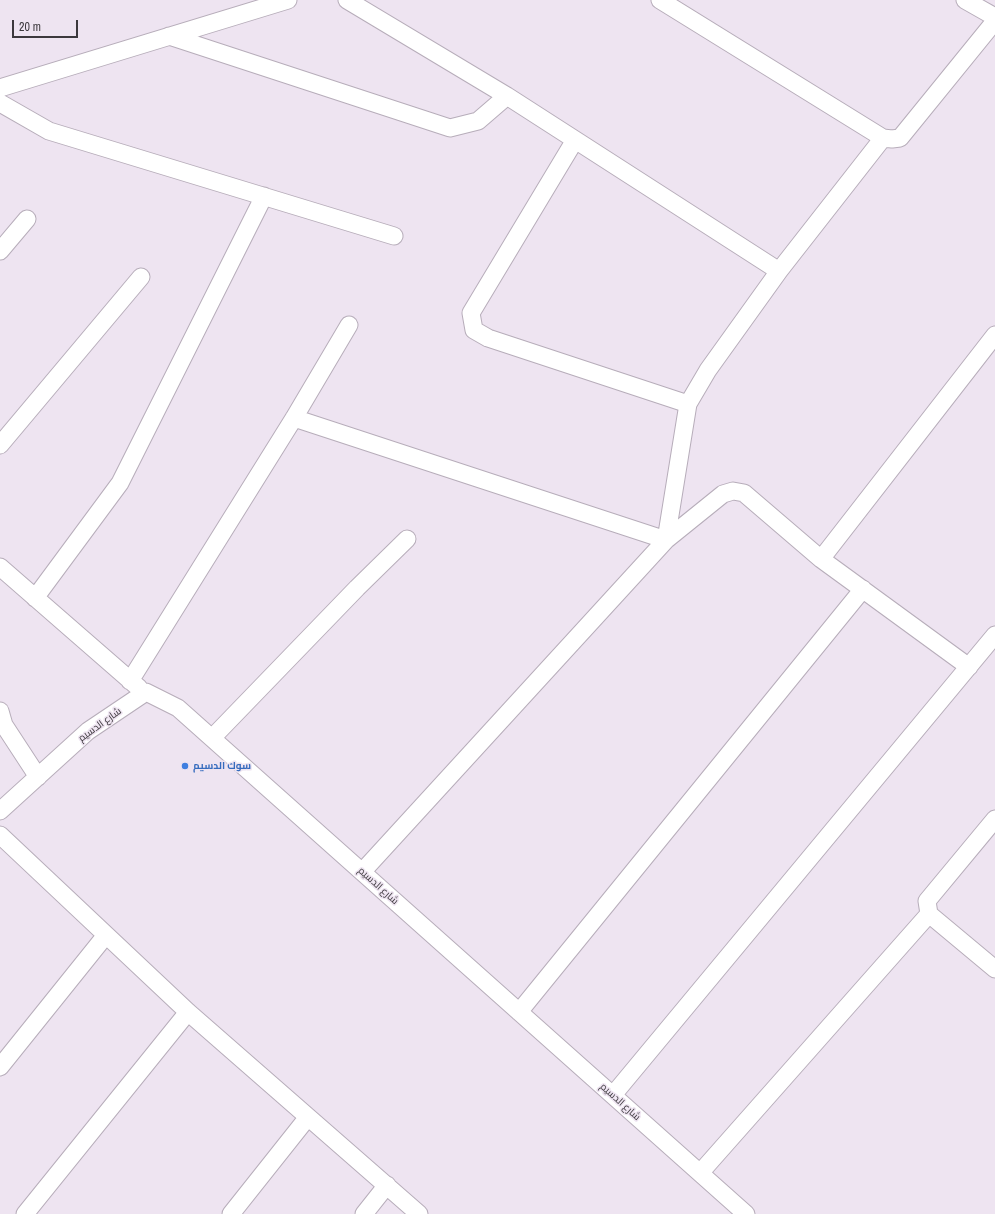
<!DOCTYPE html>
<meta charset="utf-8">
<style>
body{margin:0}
#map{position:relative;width:995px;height:1214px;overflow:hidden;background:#eee4f1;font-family:"Archivo Narrow",sans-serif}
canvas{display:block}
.scale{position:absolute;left:12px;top:20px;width:66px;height:18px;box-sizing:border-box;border:2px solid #3c383d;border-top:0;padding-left:5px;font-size:12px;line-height:14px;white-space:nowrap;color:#3c383d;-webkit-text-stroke:3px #eee4f1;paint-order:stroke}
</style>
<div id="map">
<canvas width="995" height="1214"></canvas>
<div class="scale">20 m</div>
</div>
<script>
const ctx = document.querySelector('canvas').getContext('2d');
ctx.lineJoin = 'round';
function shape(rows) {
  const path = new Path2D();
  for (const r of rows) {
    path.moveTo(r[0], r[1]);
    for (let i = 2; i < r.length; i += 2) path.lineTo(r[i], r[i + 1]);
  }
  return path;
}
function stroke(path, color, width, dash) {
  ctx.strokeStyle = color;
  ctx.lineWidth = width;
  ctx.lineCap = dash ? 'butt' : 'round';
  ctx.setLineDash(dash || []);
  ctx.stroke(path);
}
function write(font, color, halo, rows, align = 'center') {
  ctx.font = font + ' "Archivo Narrow",Cairo,sans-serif';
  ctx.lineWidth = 3;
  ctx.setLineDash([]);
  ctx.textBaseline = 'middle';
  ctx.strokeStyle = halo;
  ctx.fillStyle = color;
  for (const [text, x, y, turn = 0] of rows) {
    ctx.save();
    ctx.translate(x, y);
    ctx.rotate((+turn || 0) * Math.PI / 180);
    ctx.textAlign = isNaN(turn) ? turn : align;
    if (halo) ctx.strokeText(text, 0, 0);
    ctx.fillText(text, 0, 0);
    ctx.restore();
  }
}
const street = shape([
 [347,0,507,96,779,271],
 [660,0,883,138],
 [965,0,995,17],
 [169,36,450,128,478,121,507,96],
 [0,88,288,0],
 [0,103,49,131,394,236],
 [575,140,471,313,474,330,488,338,688,404],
 [0,251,27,219],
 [294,418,666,540,362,872],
 [0,445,141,277],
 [666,540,688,404,708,370,779,271,883,138,892,139,900,138,995,21],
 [666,540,723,494,733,491,744,493,821,559,969,667],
 [821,559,995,335],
 [0,567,139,688],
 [35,598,120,483,264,196],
 [130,681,294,418,349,325],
 [0,711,4,725,38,777],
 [212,738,357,588,407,539],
 [0,811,88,731,146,692,178,708,746,1214],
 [995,819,927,901,929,914,995,969],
 [0,835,188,1012,419,1214],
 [519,1012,863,589],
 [0,1067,106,935],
 [613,1095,995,635],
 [700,1173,929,914],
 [25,1214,188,1012],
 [231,1214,308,1117],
 [364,1214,387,1185]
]);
const markers = [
 [185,766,4,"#3f7fe0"]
];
const streetNames = [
 ["شارع الدسيم",100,725,-36],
 ["شارع الدسيم",378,886,42],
 ["شارع الدسيم",620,1102,42]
];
const shopNames = [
 ["سوك الدسيم",193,766]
];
stroke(street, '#b7adba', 19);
stroke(street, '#fff', 17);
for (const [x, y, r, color] of markers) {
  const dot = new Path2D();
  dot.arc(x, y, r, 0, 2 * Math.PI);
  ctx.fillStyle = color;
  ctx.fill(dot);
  stroke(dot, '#eee4f1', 1.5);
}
write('10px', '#3c383d', '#eee4f1', streetNames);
write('bold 10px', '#366cbe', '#eee4f1', shopNames, 'left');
</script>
